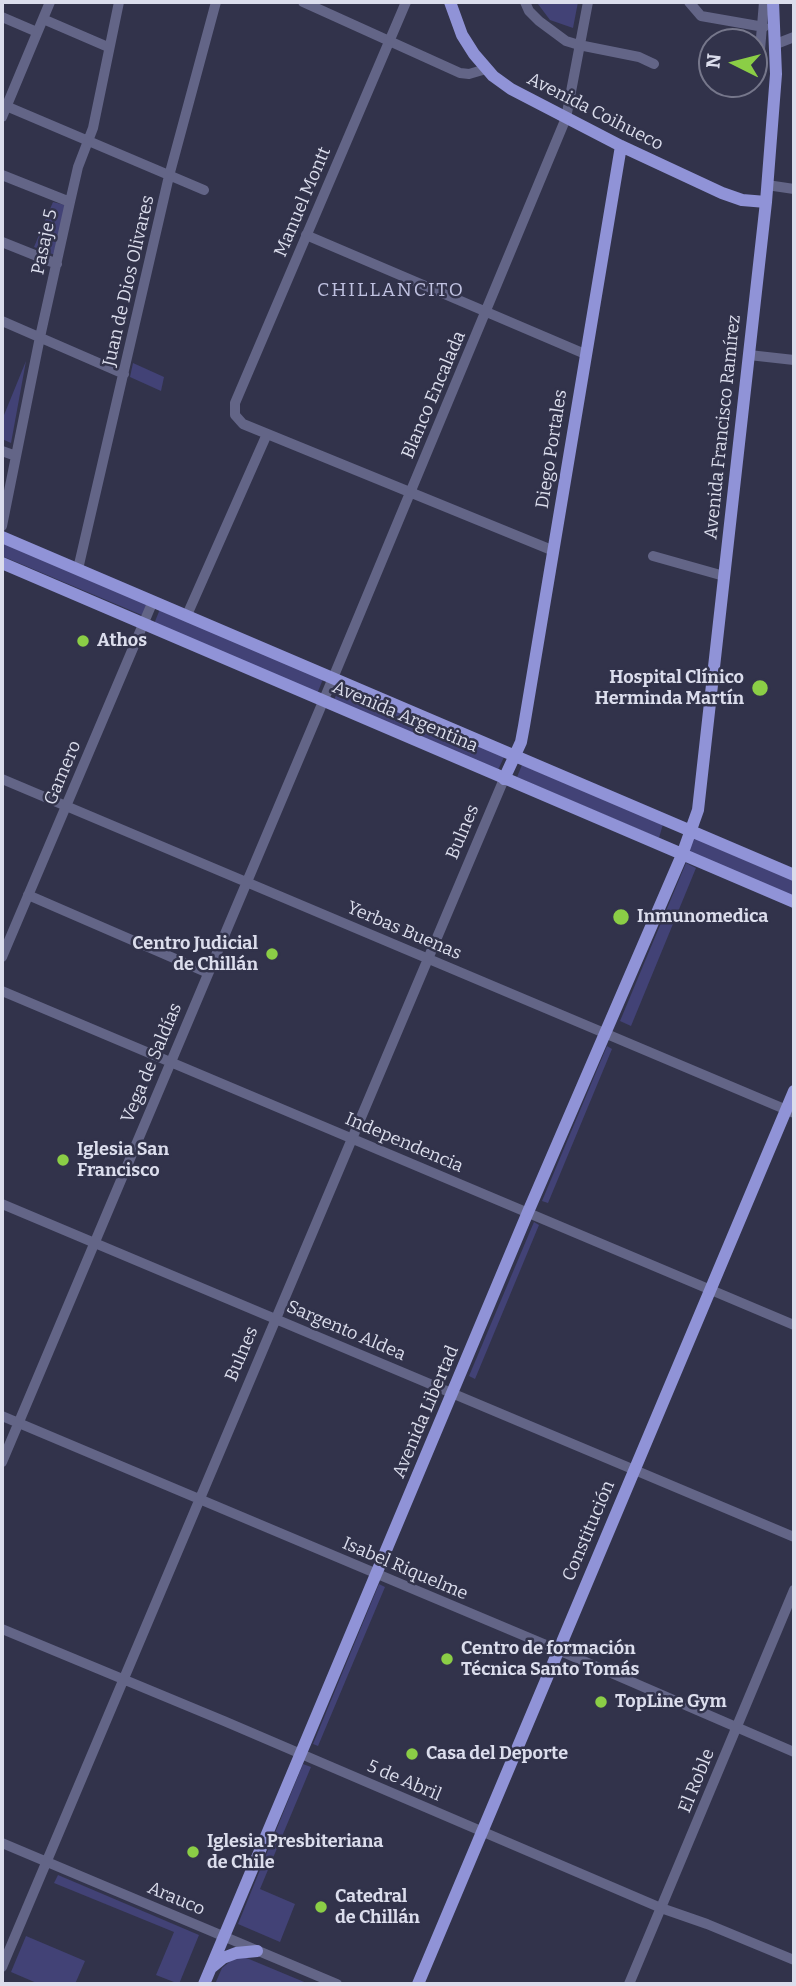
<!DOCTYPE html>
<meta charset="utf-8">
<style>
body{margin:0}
#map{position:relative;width:796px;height:1986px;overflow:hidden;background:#32334b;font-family:Bitter,serif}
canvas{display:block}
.frame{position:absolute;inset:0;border:4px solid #dbddec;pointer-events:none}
.north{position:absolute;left:698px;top:28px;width:70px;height:70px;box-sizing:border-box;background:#32334b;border:2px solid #76778b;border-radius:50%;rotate:276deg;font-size:19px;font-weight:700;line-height:28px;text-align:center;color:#dbddec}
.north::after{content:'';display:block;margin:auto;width:24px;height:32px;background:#8bce46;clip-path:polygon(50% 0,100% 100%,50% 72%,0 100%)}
</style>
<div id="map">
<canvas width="796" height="1986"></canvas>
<div class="frame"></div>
<div class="north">N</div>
</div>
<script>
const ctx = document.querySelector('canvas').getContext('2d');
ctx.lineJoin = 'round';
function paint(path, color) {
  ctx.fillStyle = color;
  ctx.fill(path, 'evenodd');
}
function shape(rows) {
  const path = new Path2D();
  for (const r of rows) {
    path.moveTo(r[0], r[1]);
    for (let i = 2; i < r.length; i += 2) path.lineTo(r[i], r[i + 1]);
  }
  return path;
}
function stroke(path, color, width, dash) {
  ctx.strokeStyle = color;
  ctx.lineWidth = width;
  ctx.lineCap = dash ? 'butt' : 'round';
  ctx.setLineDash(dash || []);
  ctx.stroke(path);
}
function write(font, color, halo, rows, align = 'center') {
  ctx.font = font + ' Bitter,serif';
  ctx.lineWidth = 5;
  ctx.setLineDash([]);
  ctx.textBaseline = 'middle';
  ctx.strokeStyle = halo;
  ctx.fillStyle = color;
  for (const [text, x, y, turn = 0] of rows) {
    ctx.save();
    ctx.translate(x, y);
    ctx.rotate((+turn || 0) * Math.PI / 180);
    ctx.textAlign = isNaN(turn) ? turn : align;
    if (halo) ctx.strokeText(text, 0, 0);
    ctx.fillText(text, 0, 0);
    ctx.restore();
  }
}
const green = shape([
 [547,2,578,2,573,28,550,20,538,4],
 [53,202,65,205,55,255,34,247],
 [26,361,11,443,2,439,2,420],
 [133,363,164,377,161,391,130,377],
 [2,540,150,604,144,616,2,556],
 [160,609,323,679,317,694,154,624],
 [340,686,504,757,498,770,334,700],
 [522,765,663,824,659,838,517,777],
 [692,835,794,879,794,897,685,851],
 [686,863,696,868,631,1026,620,1021],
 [607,1046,612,1049,548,1203,542,1201],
 [534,1222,539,1225,475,1379,469,1376],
 [379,1584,385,1587,318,1746,313,1744],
 [303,1764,311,1767,260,1889,295,1904,280,1942,238,1924],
 [58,1875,199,1935,179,1984,156,1975,174,1932,54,1883],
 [26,1936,85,1961,75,1984,39,1984,11,1972],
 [243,1957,249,1959,309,1984,215,1984,222,1968,233,1959]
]);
const minor = shape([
 [303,2,460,73,469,74,486,69],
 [406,2,235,403,235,415,243,424,554,551],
 [525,2,529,11,539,21,566,41,579,45,639,57,654,64],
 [689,2,701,16,764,27],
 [2,17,37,32],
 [43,19,108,47],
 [776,44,794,37],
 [760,50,764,2],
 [6,106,204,190],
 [2,117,50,2],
 [2,175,70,202],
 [767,185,794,189],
 [306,235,585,354],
 [2,242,57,264],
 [2,321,124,374],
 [749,355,794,360],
 [2,451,16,456],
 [2,526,40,337,70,202,78,167,93,128,119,2],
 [653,556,724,576],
 [78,569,169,176,216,2],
 [187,615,267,434],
 [2,779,794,1113],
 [28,895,208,973],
 [2,957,153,601],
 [2,991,794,1325],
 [2,1204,794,1537],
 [2,1416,558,1650,794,1752],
 [2,1462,333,678,566,118,588,2],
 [2,1629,224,1721,661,1908,707,1924,794,1960],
 [2,1843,337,1984],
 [2,1967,504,779],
 [629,1984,794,1590]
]);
const major = shape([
 [450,2,462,35,474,54,493,76,511,89,621,146,722,193,742,200,766,202],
 [2,537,794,875],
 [2,563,794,902],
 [504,779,521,742,524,726,621,146],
 [211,1968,223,1958,236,1953,257,1951],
 [204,1984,528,1212,682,855,698,810,766,202,776,74,773,2],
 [418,1984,794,1091]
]);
const markers = [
 [83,641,7,"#8bce46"],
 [760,688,9,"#8bce46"],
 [621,917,9,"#8bce46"],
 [272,954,7,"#8bce46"],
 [63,1160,7,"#8bce46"],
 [447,1659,7,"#8bce46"],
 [601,1702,7,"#8bce46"],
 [412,1754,7,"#8bce46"],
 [193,1852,7,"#8bce46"],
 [321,1907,7,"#8bce46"]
];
const streetNames = [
 ["Avenida Coihueco",595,112,27],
 ["Manuel Montt",303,202,-67],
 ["Pasaje 5",45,242,-78],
 ["Juan de Dios Olivares",129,281,-77],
 ["Blanco Encalada",434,395,-67],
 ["Avenida Francisco Ramírez",723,427,-84],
 ["Diego Portales",552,449,-81],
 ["Avenida Argentina",405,717,23],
 ["Gamero",63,773,-67],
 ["Bulnes",463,832,-67],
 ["Yerbas Buenas",404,931,23],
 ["Vega de Saldías",152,1063,-67],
 ["Independencia",404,1143,23],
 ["Sargento Aldea",346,1331,23],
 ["Bulnes",242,1354,-67],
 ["Avenida Libertad",426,1412,-67],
 ["Constitución",589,1531,-67],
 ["Isabel Riquelme",405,1569,23],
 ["5 de Abril",404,1781,23],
 ["El Roble",697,1781,-68],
 ["Arauco",176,1899,23]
];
const poiNames = [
 ["Athos",97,641],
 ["Hospital Clínico",744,678,"right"],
 ["Herminda Martín",744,699,"right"],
 ["Inmunomedica",637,917],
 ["Centro Judicial",258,944,"right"],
 ["de Chillán",258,965,"right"],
 ["Iglesia San",77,1150],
 ["Francisco",77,1171],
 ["Centro de formación",461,1649],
 ["Técnica Santo Tomás",461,1670],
 ["TopLine Gym",615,1702],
 ["Casa del Deporte",426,1754],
 ["Iglesia Presbiteriana",207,1842],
 ["de Chile",207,1863],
 ["Catedral",335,1897],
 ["de Chillán",335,1918]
];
const neighbourhoodNames = [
 ["CHILLANCITO",391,291]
];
paint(green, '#424276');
stroke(minor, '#636587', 10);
stroke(major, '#9093d7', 12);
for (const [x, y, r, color] of markers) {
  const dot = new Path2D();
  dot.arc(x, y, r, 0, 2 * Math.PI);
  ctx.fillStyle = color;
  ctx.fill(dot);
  stroke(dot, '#32334b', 2.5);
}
write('18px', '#dbddec', '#32334b', streetNames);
write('bold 18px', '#dbddec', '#32334b', poiNames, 'left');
ctx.letterSpacing = '2px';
write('19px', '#c0c2e1', '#32334b', neighbourhoodNames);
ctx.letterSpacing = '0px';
</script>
